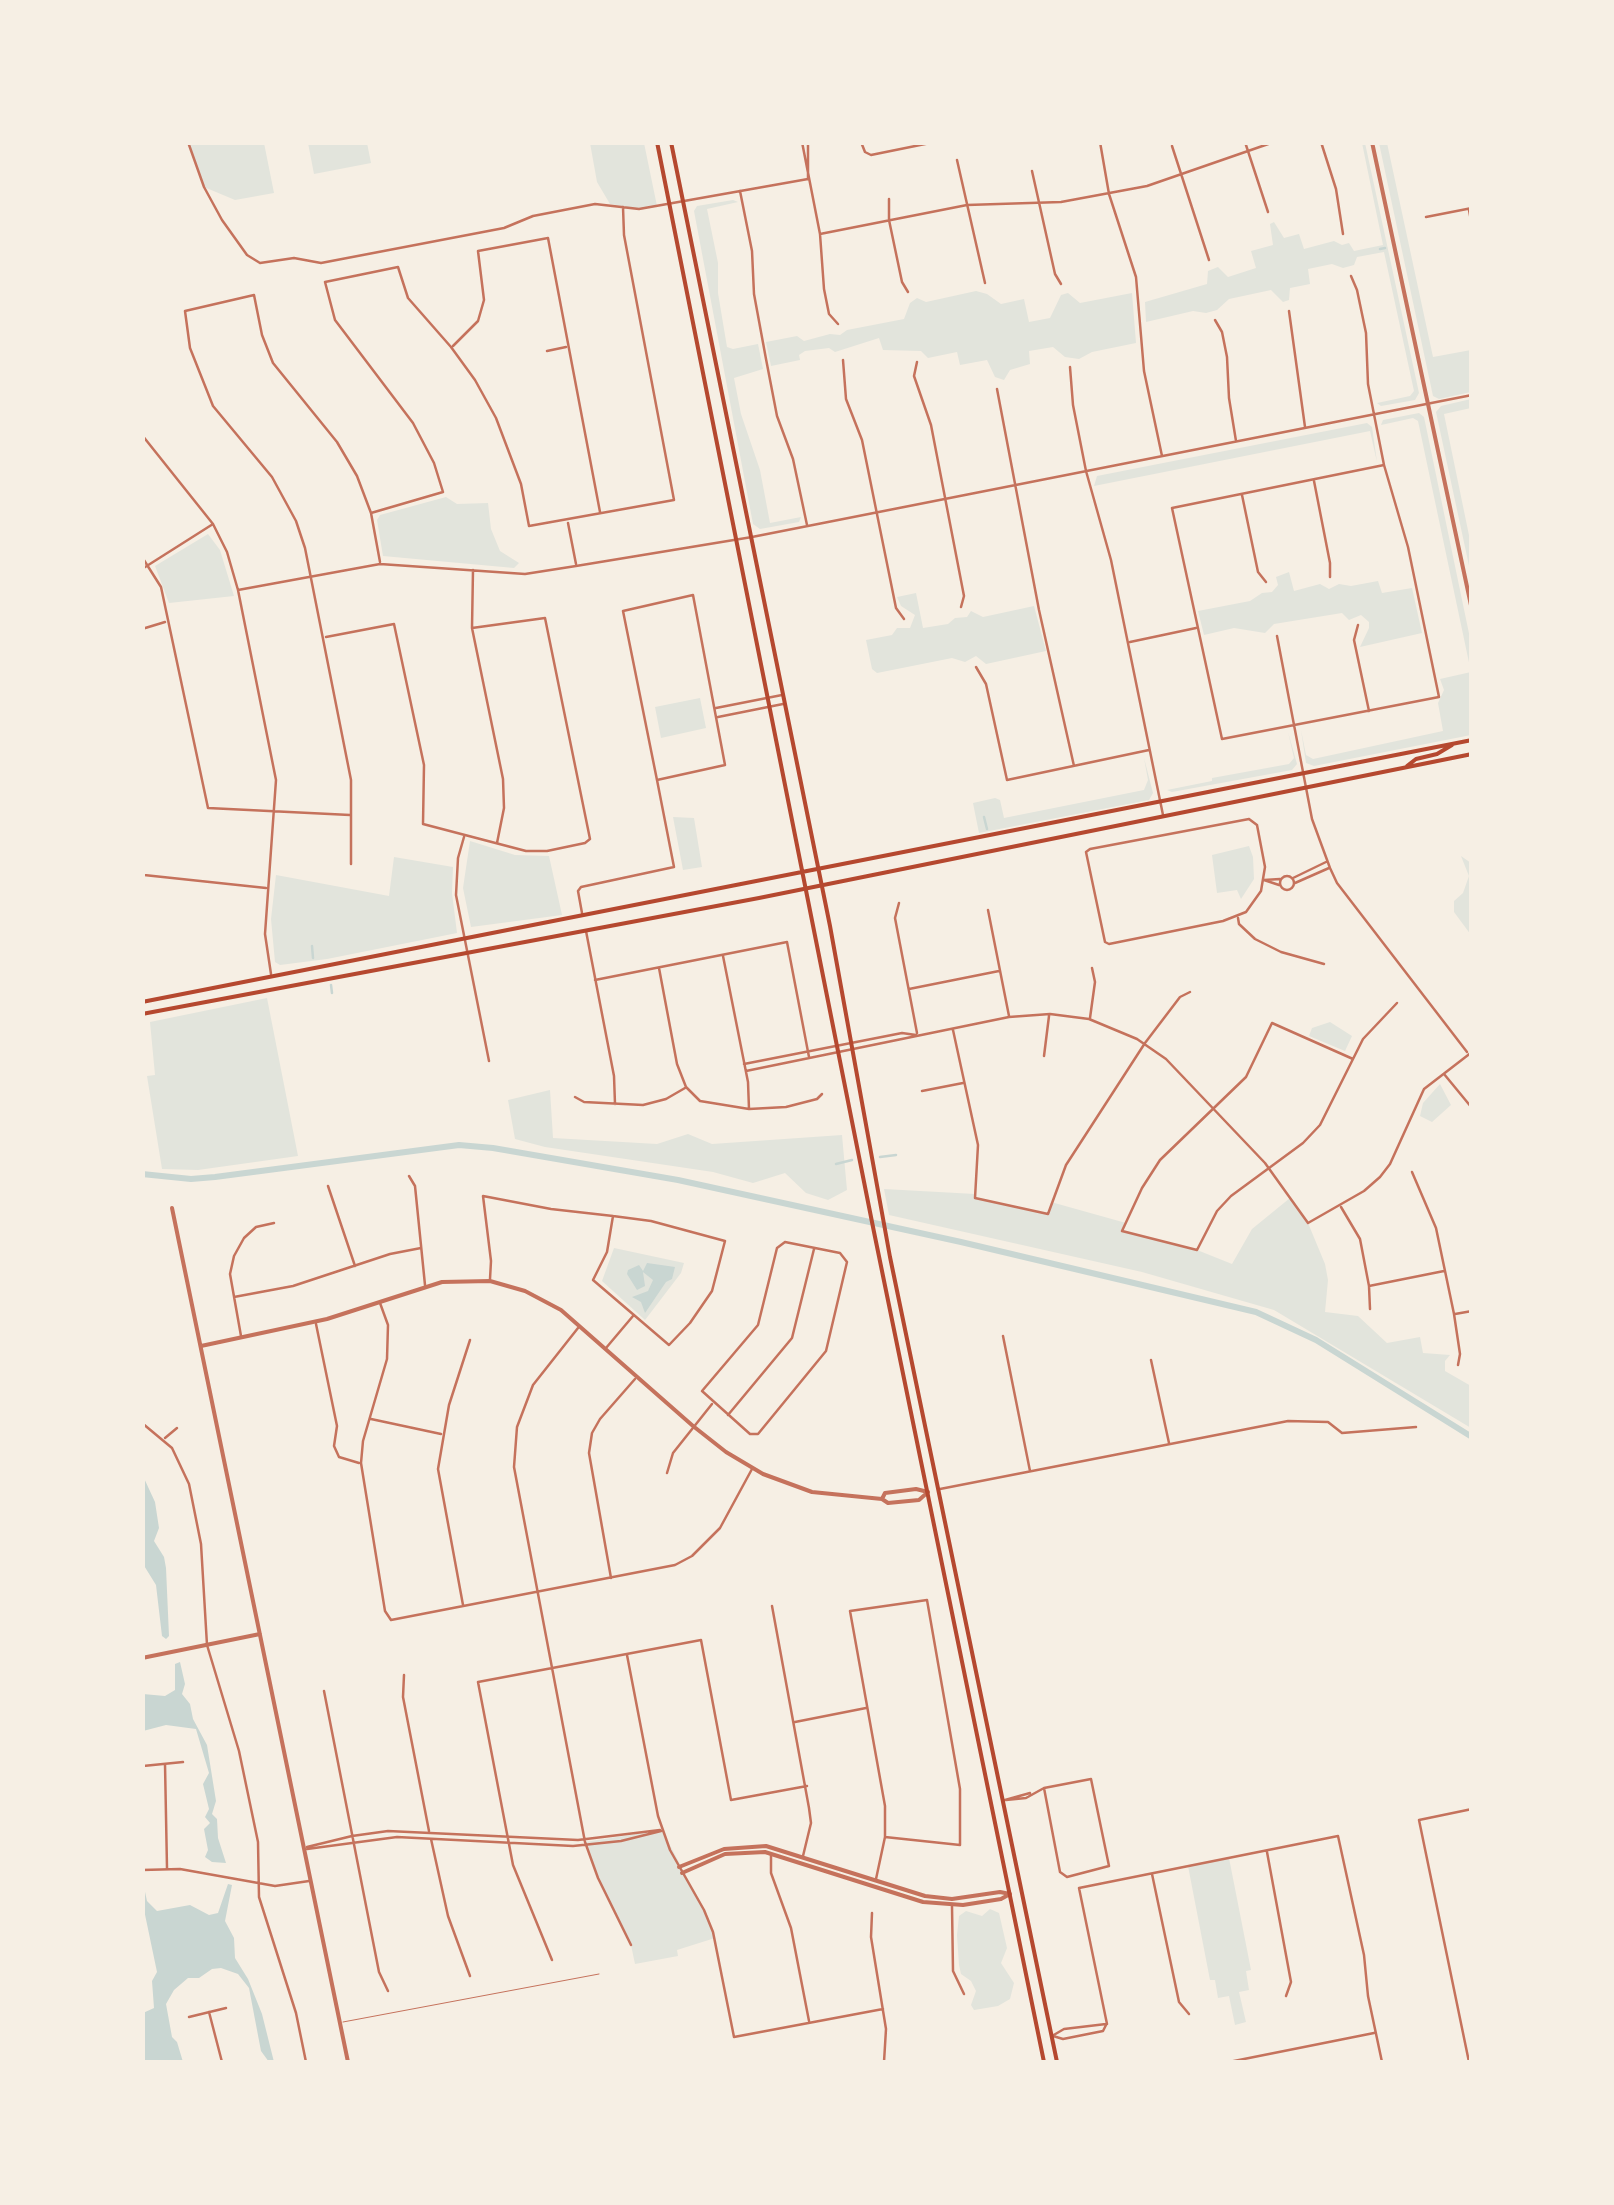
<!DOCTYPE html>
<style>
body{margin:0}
#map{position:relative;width:1614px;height:2205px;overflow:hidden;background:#f6efe4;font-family:Helvetica,sans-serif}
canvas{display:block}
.frame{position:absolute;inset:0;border:145px solid #f6efe4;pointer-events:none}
</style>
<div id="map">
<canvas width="1614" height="2205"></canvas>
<div class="frame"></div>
</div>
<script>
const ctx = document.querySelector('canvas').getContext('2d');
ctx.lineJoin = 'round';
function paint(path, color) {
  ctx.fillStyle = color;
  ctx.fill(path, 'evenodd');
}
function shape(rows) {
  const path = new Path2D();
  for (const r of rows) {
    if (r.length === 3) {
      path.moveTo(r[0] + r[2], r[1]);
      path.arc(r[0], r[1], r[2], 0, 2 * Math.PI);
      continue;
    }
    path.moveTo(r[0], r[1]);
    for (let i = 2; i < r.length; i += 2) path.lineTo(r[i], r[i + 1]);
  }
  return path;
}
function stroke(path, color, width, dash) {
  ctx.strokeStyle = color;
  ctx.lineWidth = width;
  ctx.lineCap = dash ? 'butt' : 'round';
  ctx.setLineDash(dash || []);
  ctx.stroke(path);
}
const green = shape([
 [188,143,264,143,274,193,235,200,204,187],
 [308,143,367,143,371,163,314,174],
 [590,143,644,143,657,206,639,209,610,204,597,182],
 [1362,143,1365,143,1419,393,1415,400,1381,406,1377,403,1410,396,1414,391,1384,252,1357,257,1354,265,1343,268,1332,264,1308,269,1310,284,1290,288,1289,300,1283,302,1271,290,1229,299,1217,310,1206,313,1193,311,1146,322,1145,302,1207,284,1208,271,1218,267,1228,277,1256,268,1251,251,1273,245,1270,224,1274,222,1284,238,1299,234,1304,249,1334,241,1342,245,1349,243,1354,251,1383,245],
 [1379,143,1387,143,1433,357,1471,350,1471,392,1439,399,1433,396],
 [733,200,738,202,707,209,718,263,718,293,727,347,733,349,758,344,763,369,734,378,741,414,760,470,770,523,801,517,799,522,760,529,753,524,694,211,697,206],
 [976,291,987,294,1001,304,1024,299,1029,322,1050,318,1061,295,1068,293,1080,303,1132,293,1136,343,1092,352,1079,359,1065,357,1053,347,1029,351,1030,364,1010,370,1004,380,995,377,987,360,960,365,957,352,928,358,921,351,883,350,879,338,835,352,829,348,805,351,799,355,800,360,771,366,766,342,797,336,804,341,830,334,840,335,847,330,904,319,910,303,917,298,926,302],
 [1471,399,1471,408,1444,414,1471,545,1471,575,1436,412,1441,406],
 [1419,413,1424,417,1471,643,1472,672,1471,672,1418,421,1413,418,1381,425,1383,420],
 [1367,423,1372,427,1377,462,1370,431,1094,486,1097,476],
 [446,497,457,504,488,503,491,529,500,551,519,563,514,568,383,556,377,520,380,515],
 [208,534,220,550,234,596,169,603,155,566],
 [1289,572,1294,591,1320,584,1329,589,1339,584,1351,586,1378,581,1382,593,1412,588,1422,633,1360,647,1369,628,1369,622,1361,615,1349,620,1342,613,1274,624,1265,633,1234,628,1204,635,1198,611,1250,601,1262,593,1272,592,1278,585,1276,577],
 [916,593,923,628,948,624,955,618,967,617,971,611,983,617,1034,606,1046,651,986,664,976,656,965,662,952,658,877,673,872,669,866,640,892,635,897,628,910,628,915,615,901,606,897,597],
 [1471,672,1471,735,1314,766,1306,763,1301,730,1306,755,1313,759,1443,731,1438,703,1444,690,1440,679],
 [700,698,706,728,661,738,655,707],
 [1288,732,1297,764,1292,770,1172,792,1167,790,1212,781,1212,778,1289,764,1294,758],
 [1144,758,1153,793,1149,800,979,833,973,803,995,798,1000,800,1004,818,1144,790,1148,780],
 [673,817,694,818,702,867,683,870],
 [470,841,515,855,549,856,562,915,471,927,463,888],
 [1249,846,1253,857,1254,879,1241,899,1237,890,1217,893,1212,855],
 [1461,856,1471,863,1471,935,1454,912,1454,901,1463,893,1469,876],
 [394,857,453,867,452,893,457,933,327,959,280,965,275,962,271,919,276,875,389,896],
 [267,998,298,1156,198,1170,162,1169,147,1076,155,1075,150,1022],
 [1330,1022,1352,1036,1345,1051,1309,1036,1312,1028],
 [1440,1084,1451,1105,1432,1122,1420,1116,1423,1103],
 [550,1090,553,1138,657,1144,688,1134,712,1144,842,1135,847,1190,828,1200,806,1193,785,1173,753,1183,713,1172,545,1147,515,1139,508,1100],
 [884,1189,975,1194,976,1198,1048,1214,1051,1202,1126,1223,1122,1230,1197,1250,1232,1264,1252,1229,1290,1198,1308,1223,1325,1264,1328,1280,1325,1312,1358,1316,1387,1343,1420,1337,1423,1353,1450,1355,1445,1361,1445,1371,1471,1386,1471,1428,1274,1310,1142,1272,889,1215],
 [614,1248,684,1263,681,1273,645,1320,602,1281],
 [662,1830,704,1910,715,1938,677,1950,678,1956,635,1964,631,1945,598,1878,585,1842],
 [1229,1858,1251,1970,1246,1971,1249,1990,1239,1992,1246,2022,1235,2025,1229,1996,1218,1998,1215,1980,1210,1980,1188,1866],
 [990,1909,999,1913,1007,1948,1001,1963,1014,1983,1010,1999,998,2006,974,2010,971,2005,976,1991,971,1981,961,1974,959,1965,957,1935,959,1916,966,1911,982,1916]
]);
const water = shape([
 [647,1263,675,1267,672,1279,666,1282,645,1313,641,1302,632,1297,648,1291,653,1280,643,1272,645,1286,637,1290,627,1274,628,1270,639,1265,643,1271],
 [143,1476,155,1502,159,1528,154,1541,164,1557,166,1568,169,1636,166,1639,162,1636,156,1585,143,1564],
 [180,1662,185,1684,182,1694,190,1704,193,1719,207,1745,216,1801,212,1814,217,1819,218,1838,226,1863,212,1862,205,1857,208,1850,204,1829,210,1823,205,1817,209,1809,203,1784,209,1773,196,1729,166,1725,143,1731,143,1694,165,1696,175,1690,175,1664],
 [142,1878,147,1901,157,1911,190,1905,209,1915,218,1913,228,1884,232,1885,225,1921,234,1938,235,1958,248,1979,262,2014,274,2062,269,2062,261,2051,249,1988,238,1974,221,1968,212,1969,199,1978,188,1978,174,1990,166,2004,172,2037,177,2042,183,2062,143,2062,143,2013,154,2008,152,1981,157,1972,143,1905]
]);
const stream = shape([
 [1380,249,1385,248],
 [984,817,987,829],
 [312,946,313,958],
 [331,985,332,993],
 [880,1157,896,1155],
 [836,1164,852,1160]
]);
const canal = shape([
 [142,1174,191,1179,215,1177,459,1145,493,1148,678,1180,961,1242,1256,1312,1316,1340,1472,1437]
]);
const service = shape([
 [343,2022,599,1974]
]);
const minor = shape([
 [188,142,204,187,222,220,247,255,260,263,294,258,321,263,504,228,533,216,595,204,639,209,808,179],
 [802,142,820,234,824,289,829,314,838,324],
 [808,142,808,178],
 [861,142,865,152,871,155,935,142],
 [1100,142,1109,194,1136,277,1144,371,1162,456],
 [1245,142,1268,212],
 [1321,142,1336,189,1343,234],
 [1172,146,1209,260],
 [957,160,985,283],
 [1032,171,1055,274,1061,284],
 [740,191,752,251,754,294,766,359,777,416,793,459,807,525],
 [889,199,889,220,902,282,908,292],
 [1469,210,1472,226],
 [1426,217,1472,208],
 [820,234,967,205,1061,202,1147,186,1274,142],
 [1351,276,1357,290,1366,333,1368,384,1384,465,1408,547,1439,697,1222,739,1172,508,1384,465],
 [1289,311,1305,427],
 [1215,320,1222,332,1227,357,1229,398,1236,441],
 [453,346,478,321,484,300,478,251,548,238,600,512],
 [547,351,566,347],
 [843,360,846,399,862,440,896,608,904,619],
 [917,362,914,376,931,425,964,596,961,607],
 [1070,367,1073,405,1086,471,1111,560,1163,815],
 [997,389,1039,610,1074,766],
 [142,435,213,524,227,552,238,590,276,780,265,934,271,974],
 [1314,481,1330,563,1330,577],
 [1242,495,1258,572,1266,582],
 [371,513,443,492,434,463,413,423,335,320,325,282,398,267,408,298,451,347,475,380,496,418,521,484,529,526,674,500,624,235,623,207],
 [568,523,576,564],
 [142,557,161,587,208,808,350,815],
 [142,569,213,524],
 [473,570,472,628,503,779,504,808,497,843],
 [238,590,380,564,525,574,576,566,752,537,1472,395],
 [1358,625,1354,640,1369,711],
 [142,629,165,622],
 [1277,636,1312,819,1330,868,1337,883,1467,1052],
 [326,637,394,624,424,765,423,824,526,851,547,851,585,843,590,839,545,618,472,628],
 [1130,642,1196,628],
 [976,667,986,684,1007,780,1149,750],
 [716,708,782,695],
 [718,717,783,704],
 [1249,819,1257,825,1265,867,1261,891,1246,912,1223,921,1109,944,1105,942,1086,852,1090,849,1249,819],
 [464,837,458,858,456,895,489,1061],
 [351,864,351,780,305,548,296,521,272,477,213,406,190,348,185,311,254,295,262,335,273,363,337,442,357,476,371,513,380,562],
 [142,869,144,875,266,888],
 [1287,883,7],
 [1293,878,1326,862],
 [1295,883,1329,868],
 [1279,885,1264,880,1280,879],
 [899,903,895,918,917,1033],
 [988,910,1009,1016],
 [582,913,578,891,581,887,674,867,657,780,623,611,693,595,725,765,657,780],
 [1238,918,1239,924,1255,939,1281,952,1324,964],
 [586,931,614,1076,615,1104],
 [723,956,748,1082,749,1109],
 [659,968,677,1064,686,1087,700,1101,749,1109,786,1107,817,1099,822,1094],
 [595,980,787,942,809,1057],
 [909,989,999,971],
 [1090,1018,1095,982,1092,968],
 [953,1030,978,1145,975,1198,1048,1214,1066,1165,1145,1043,1180,997,1190,992],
 [1044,1056,1049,1016],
 [1353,1059,1272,1023,1246,1077,1160,1160,1142,1188,1122,1231,1197,1250,1217,1211,1231,1196,1303,1143,1320,1125,1363,1039,1397,1003],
 [744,1064,902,1033,916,1035],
 [746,1071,1009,1017,1050,1014,1089,1019,1137,1039,1166,1059,1265,1163,1308,1223,1364,1191,1380,1177,1390,1164,1424,1089,1472,1052],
 [1444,1074,1472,1108],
 [922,1091,963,1083],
 [575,1097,584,1102,643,1105,666,1099,685,1088],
 [1412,1172,1436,1228,1454,1314,1460,1354,1458,1365],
 [409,1176,415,1186,425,1285],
 [328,1186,355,1266],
 [1341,1207,1360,1239,1369,1286,1370,1309],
 [785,1242,840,1253,847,1262,826,1351,758,1434,750,1434,702,1391,758,1325,777,1248,785,1242],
 [490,1279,491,1261,483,1196,551,1209,613,1216,651,1221,725,1241,712,1291,690,1323,669,1345,593,1280,607,1252,613,1216],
 [1369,1286,1444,1271],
 [234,1297,293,1286,390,1254,421,1248],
 [380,1303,388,1325,387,1359,363,1441,361,1463,385,1611,391,1620,675,1565,692,1556,720,1528,752,1469],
 [1455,1314,1472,1311],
 [316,1324,337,1426,334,1446,339,1457,359,1463],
 [578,1328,533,1385,517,1427,514,1467,585,1842,598,1878,631,1945],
 [241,1336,230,1274,234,1256,244,1238,256,1227,274,1223],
 [1003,1336,1030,1471],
 [606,1348,633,1316],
 [1151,1360,1169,1443],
 [728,1415,792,1338,814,1249],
 [371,1419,441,1434],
 [142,1423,172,1448,189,1484,201,1544,207,1645,239,1751,258,1842,259,1897,296,2013,306,2062],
 [165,1438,177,1428],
 [667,1473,673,1453,712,1404],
 [940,1489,1288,1421,1328,1422,1342,1433,1416,1427],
 [611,1578,589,1453,592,1433,600,1419,635,1379],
 [463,1605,438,1469,449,1405,470,1340],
 [772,1606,809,1808,811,1823,803,1856],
 [627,1655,658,1816,670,1850,704,1910,713,1932,734,2037,883,2009],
 [404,1675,403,1697,429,1831],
 [324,1691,379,1972,388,1991],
 [795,1722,866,1708],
 [165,1764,167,1868],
 [143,1766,183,1762],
 [1005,1800,1030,1793],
 [1006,1800,1026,1798,1044,1788,1091,1779,1109,1866,1067,1877,1060,1872,1044,1788],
 [431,1839,448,1916,470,1976],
 [307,1847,352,1836,388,1831,578,1840,660,1830],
 [307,1849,397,1837,573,1846,621,1841,661,1831],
 [1267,1852,1291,1982,1286,1996],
 [771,1854,771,1873,791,1928,809,2021],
 [142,1870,180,1869,275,1886,309,1881],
 [1152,1874,1179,2002,1189,2014],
 [876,1879,885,1837,885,1806,850,1611,927,1600,960,1789,960,1845,885,1837],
 [952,1906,953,1971,964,1994],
 [872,1913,871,1937,886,2029,884,2062],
 [552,1960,513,1865,478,1682,701,1640,731,1800,807,1786],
 [209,2012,222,2062],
 [189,2017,226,2008],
 [1107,2024,1079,1888,1338,1836,1364,1955,1368,1996,1382,2062],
 [1052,2036,1064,2029,1106,2024],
 [1053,2036,1063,2039,1103,2031,1106,2025],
 [1229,2062,1374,2033],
 [1469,2062,1419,1820,1472,1809]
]);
const tertiary = shape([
 [1372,142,1472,610],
 [172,1208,348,2062],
 [201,1346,327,1319,442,1282,490,1281,525,1291,561,1310,693,1426,726,1452,763,1474,812,1492,882,1499,888,1503,919,1500,928,1492],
 [882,1499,885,1493,916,1489,928,1492],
 [142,1658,260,1634],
 [679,1867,724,1849,766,1846,925,1896,952,1899,1000,1892,1010,1894],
 [682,1873,725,1854,765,1852,923,1902,963,1905,1001,1899,1010,1894]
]);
const secondary = shape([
 [657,142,874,1232,1044,2062],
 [671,142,830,926,890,1257,1057,2062],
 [1407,766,1416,759,1437,754,1452,745],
 [142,1002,1472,740],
 [142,1014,759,898,1472,754]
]);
paint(green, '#e2e4dc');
paint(water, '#c9d6d2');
stroke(stream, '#c9d6d2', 2.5);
stroke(canal, '#c9d6d2', 6);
stroke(service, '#c5725c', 1);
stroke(minor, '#c5725c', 2.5);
stroke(tertiary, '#c5725c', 4);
stroke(secondary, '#b5482f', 4);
</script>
